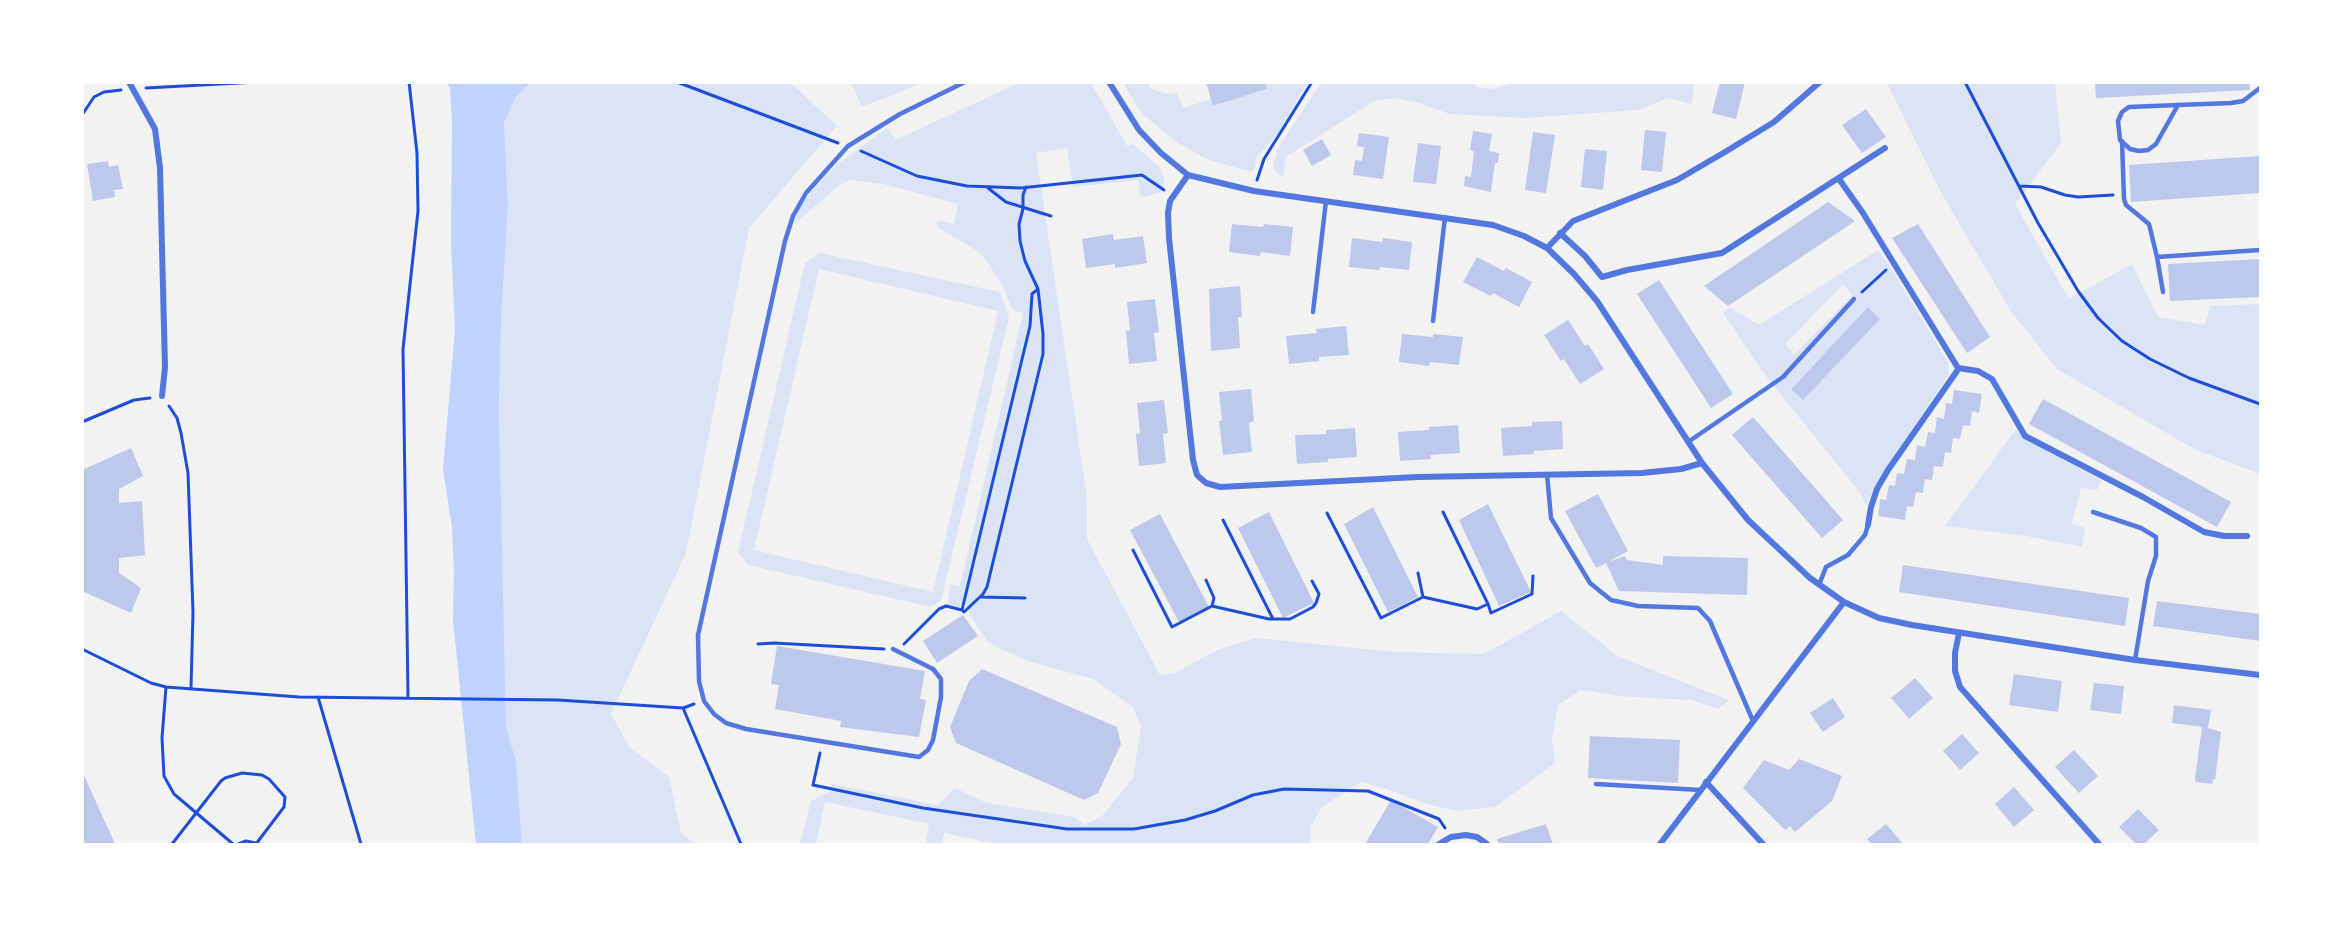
<!DOCTYPE html>
<style>
body{margin:0}
#map{position:relative;width:2343px;height:927px;overflow:hidden;background:#f2f2f2;font-family:Manrope,sans-serif}
canvas{display:block}
.frame{position:absolute;inset:0;border:84px solid #fff;pointer-events:none}
</style>
<div id="map">
<canvas width="2343" height="927"></canvas>
<div class="frame"></div>
</div>
<script>
const ctx = document.querySelector('canvas').getContext('2d');
ctx.lineJoin = 'round';
function paint(path, color) {
  ctx.fillStyle = color;
  ctx.fill(path, 'evenodd');
}
function shape(rows) {
  const path = new Path2D();
  for (const r of rows) {
    path.moveTo(r[0], r[1]);
    for (let i = 2; i < r.length; i += 2) path.lineTo(r[i], r[i + 1]);
  }
  return path;
}
function stroke(path, color, width, dash) {
  ctx.strokeStyle = color;
  ctx.lineWidth = width;
  ctx.lineCap = dash ? 'butt' : 'round';
  ctx.setLineDash(dash || []);
  ctx.stroke(path);
}
const green = shape([
 [787,82,793,85,837,126,749,228,686,553,611,714,630,748,669,777,681,833,695,844,522,844,516,761,506,727,505,695,499,411,501,322,508,204,504,122,507,83],
 [851,83,922,83,862,107],
 [1019,83,1091,83,1127,146,1133,144,1160,168,1164,178,1164,184,1159,193,1142,197,1140,196,1138,180,1073,187,1067,148,1036,153,1087,498,1087,539,1160,675,1175,673,1217,650,1256,638,1394,652,1484,654,1561,611,1619,657,1729,700,1718,709,1691,700,1618,696,1581,690,1558,705,1552,738,1555,763,1495,807,1456,811,1424,803,1390,790,1361,782,1322,807,1311,826,1310,844,996,844,944,833,941,844,925,844,929,824,825,802,816,844,800,844,811,801,829,792,832,784,938,805,955,788,987,803,1075,817,1084,825,1102,816,1133,778,1141,727,1133,707,1093,679,1027,661,995,646,987,641,970,615,967,605,961,604,960,608,947,605,951,584,960,586,1023,313,1013,310,1002,285,986,260,976,250,937,227,937,222,942,221,954,224,958,204,883,184,850,180,840,185,794,224,800,206,821,181,840,162,888,128,895,140],
 [1123,83,1147,83,1151,88,1158,91,1168,94,1177,93,1183,108,1211,99,1214,106,1265,90,1264,83,1307,83,1279,132,1256,158,1255,168,1251,172,1206,159,1178,143,1142,114],
 [1473,83,1477,87,1491,89,1517,82,1694,83,1692,104,1668,98,1638,110,1525,118,1450,114,1419,103,1396,98,1374,101,1286,157,1283,177,1275,171,1273,166,1278,148,1321,83],
 [1887,83,2055,83,2061,143,2015,204,2069,299,2132,264,2158,317,2205,325,2210,306,2260,304,2260,474,2194,449,2057,369,2010,310,1939,189],
 [1878,250,1891,268,1948,362,1949,374,1892,460,1866,505,1859,491,1768,379,1723,313,1730,307,1759,325],
 [1843,285,1853,295,1794,354,1785,344],
 [1868,308,1880,319,1802,399,1791,388],
 [820,253,1000,292,1009,317,941,601,931,607,748,565,738,552,805,263],
 [819,269,998,311,933,592,754,550],
 [2016,429,2024,438,2101,480,2097,490,2081,488,2072,524,2085,528,2082,547,2026,536,1945,526]
]);
const water = shape([
 [447,83,529,83,515,98,504,122,508,204,501,322,499,411,506,727,516,761,522,844,476,844,453,620,454,571,452,527,443,469,455,330,451,242,452,123,450,88]
]);
const building = shape([
 [1206,82,1265,82,1267,89,1213,106],
 [1720,82,1745,82,1736,119,1712,113],
 [2095,82,2249,82,2250,90,2096,98],
 [1866,109,1886,137,1862,153,1842,125],
 [1645,130,1666,132,1662,172,1641,170],
 [1473,131,1492,134,1489,151,1499,153,1498,163,1495,163,1491,192,1464,186,1465,176,1471,177,1474,151,1470,150],
 [1533,132,1555,135,1546,193,1525,190],
 [1359,133,1389,137,1383,179,1353,175,1355,160,1362,161,1364,147,1357,146],
 [1322,139,1331,155,1312,166,1303,150],
 [1418,143,1441,146,1436,184,1413,182],
 [1585,149,1607,151,1603,190,1581,187],
 [2260,156,2260,193,2131,202,2129,165],
 [108,161,109,167,118,165,123,189,114,190,115,197,93,201,87,164],
 [1828,202,1855,221,1728,306,1704,286],
 [1232,224,1263,227,1264,224,1293,227,1290,256,1261,252,1260,256,1229,252],
 [1918,224,1990,337,1967,353,1892,238],
 [1113,234,1114,240,1143,236,1147,263,1115,268,1115,264,1086,268,1082,239],
 [1352,238,1382,242,1383,238,1412,242,1409,270,1380,267,1379,270,1349,267],
 [1477,257,1504,271,1506,268,1532,282,1519,307,1493,293,1491,296,1463,282],
 [2260,259,2260,297,2170,301,2168,264],
 [1659,280,1733,394,1711,408,1637,294],
 [1240,286,1242,317,1238,317,1240,348,1211,351,1209,289],
 [1155,299,1159,332,1154,333,1157,361,1129,364,1126,330,1130,331,1127,302],
 [1868,307,1880,319,1803,400,1791,389],
 [1568,320,1585,346,1588,344,1604,369,1580,384,1564,359,1561,361,1544,335],
 [1346,326,1349,355,1319,357,1319,361,1289,364,1286,336,1317,333,1316,329],
 [1402,334,1433,337,1433,334,1463,337,1459,365,1430,362,1429,366,1399,362],
 [1251,389,1254,421,1249,423,1252,452,1223,455,1219,421,1222,421,1219,392],
 [1954,390,1982,394,1979,413,1972,411,1970,426,1963,425,1960,439,1953,438,1951,453,1945,452,1943,467,1934,466,1932,480,1925,479,1923,493,1916,492,1913,507,1907,506,1905,520,1878,516,1880,499,1886,500,1889,485,1895,486,1897,473,1904,474,1907,459,1915,460,1917,445,1925,447,1928,432,1935,433,1937,417,1944,419,1946,403,1952,404],
 [2043,399,2231,502,2217,527,2029,424],
 [1164,400,1168,433,1163,434,1166,463,1139,466,1136,434,1140,433,1137,403],
 [1753,417,1843,520,1822,538,1732,435],
 [1562,421,1563,449,1534,451,1534,454,1503,456,1501,428,1532,426,1532,422],
 [1458,425,1460,453,1430,455,1431,459,1400,461,1398,432,1429,430,1429,427],
 [1355,428,1357,457,1328,459,1328,462,1297,464,1295,435,1326,434,1326,430],
 [131,448,143,476,119,489,119,503,142,501,145,555,119,558,119,573,141,588,131,613,82,591,82,470],
 [1598,494,1628,551,1608,562,1625,556,1627,560,1663,565,1663,556,1748,558,1747,595,1619,591,1606,563,1596,568,1565,511],
 [1488,504,1531,592,1499,606,1459,520],
 [1373,507,1418,597,1388,612,1344,524],
 [1269,512,1314,603,1283,618,1238,528],
 [1160,514,1209,607,1179,622,1130,530],
 [1903,565,2129,598,2125,626,1899,592],
 [2157,601,2260,614,2260,641,2153,626],
 [963,615,978,636,937,663,923,641],
 [777,646,925,671,920,699,926,700,919,737,840,727,841,721,775,709,779,685,771,684],
 [982,669,1117,727,1121,744,1098,793,1084,800,956,743,950,727,969,681],
 [2014,674,2062,681,2058,712,2009,705],
 [1915,678,1933,698,1909,719,1891,698],
 [2094,683,2124,686,2121,714,2090,710],
 [1833,698,1845,717,1823,732,1810,713],
 [2174,705,2211,710,2208,728,2221,732,2215,780,2213,779,2212,784,2196,782,2195,778,2202,727,2172,723],
 [1962,734,1979,753,1960,770,1943,751],
 [1590,736,1680,740,1678,783,1588,778],
 [2074,750,2098,776,2079,793,2055,767],
 [1799,759,1842,776,1832,801,1795,832,1790,826,1785,830,1743,788,1764,760,1789,770],
 [82,771,115,844,82,844],
 [2014,787,2034,810,2014,827,1995,804],
 [1391,800,1438,827,1428,844,1365,844],
 [2138,809,2159,830,2144,844,2136,844,2119,827],
 [1546,824,1553,844,1499,844,1497,839],
 [1886,824,1903,844,1872,844,1867,839]
]);
const path = shape([
 [677,82,838,143],
 [1965,82,2038,223,2078,291,2098,318,2122,341,2150,359,2189,378,2260,404],
 [146,88,258,82],
 [82,115,94,97,104,92,121,90],
 [861,151,917,176,967,186,1021,188,1142,175,1164,190],
 [1257,180,1264,159,1312,82],
 [2019,186,2041,187,2065,195,2078,197,2113,195],
 [1026,187,1023,195,1023,209,1019,224,1020,241,1025,261,1038,289,1043,334,1043,354,987,587,983,594,964,612,962,610,1030,326,1032,294,1038,289],
 [988,188,1006,202,1051,216],
 [1862,292,1886,270],
 [169,406,177,418,181,433,188,473,193,612,191,688],
 [82,422,134,400,150,398],
 [1443,512,1488,604],
 [1327,513,1381,618,1423,597,1477,609,1488,604,1491,613,1532,594,1533,576],
 [1223,520,1273,619],
 [1133,550,1172,627,1212,606,1269,619,1290,619,1313,607,1316,603,1319,594,1312,581],
 [1418,573,1423,597],
 [1206,580,1214,598,1212,606],
 [982,597,1025,598],
 [758,644,774,643,884,649],
 [904,644,939,609,946,606,962,610],
 [82,649,151,683,166,687,299,697,558,700,683,708,694,704],
 [166,687,162,738,164,776,174,794,233,844],
 [408,696,403,349,418,211,417,153,409,82],
 [318,697,361,844],
 [683,708,741,844],
 [820,753,813,785,923,808,1067,829,1134,829,1185,820,1215,811,1253,795,1284,789,1368,791,1439,819,1445,828],
 [172,844,221,781,225,778,242,773,262,775,269,779,285,797,284,807,256,844],
 [238,844,246,841,256,843]
]);
const service = shape([
 [2178,105,2156,144,2148,150,2139,151,2130,149,2120,140,2118,121,2122,112,2129,107,2178,105,2231,103,2243,101,2260,88],
 [2122,141,2124,199,2126,205,2149,224,2157,257,2260,250],
 [2157,257,2163,292],
 [1313,312,1326,201],
 [1433,321,1445,217],
 [1688,442,1783,377,1854,299],
 [1547,474,1551,518,1590,583,1611,600,1638,606,1698,608,1710,621,1753,721],
 [2093,512,2141,528,2156,537,2156,556,2148,581,2135,660],
 [1819,585,1826,567,1848,555,1865,535,1868,525],
 [893,649,933,669,941,679,941,697,933,740,928,750,919,757,746,729,726,723,714,714,704,701,699,681,698,635,785,241,793,216,806,193,848,146,900,114,965,82],
 [1596,784,1700,790]
]);
const minor = shape([
 [129,82,155,129,160,168,165,367,162,396],
 [1109,82,1139,130,1161,153,1188,175,1254,191,1493,225,1524,236,1547,248,1574,274,1597,301,1702,463,1748,520,1810,578,1844,602,1879,618,1912,625,2135,660,2260,675],
 [1188,175,1170,201,1168,213,1169,238,1193,460,1197,475,1206,483,1220,487,1418,477,1642,473,1681,469,1702,463],
 [1839,179,1863,213,1958,368,1978,371,1992,379,2025,436,2143,497,2204,532,2224,536,2247,536],
 [1560,233,1585,256,1602,277,1627,270,1722,253,1885,148],
 [1547,248,1573,221,1677,180,1725,152,1774,122,1820,82],
 [1868,525,1871,507,1877,489,1888,470,1957,371,1958,368],
 [1959,633,1955,653,1955,671,1960,687,2099,844],
 [1706,782,1763,844],
 [1439,844,1451,837,1466,835,1477,837,1487,844],
 [1660,844,1844,602]
]);
paint(green, '#dbe4f7');
paint(water, '#bfd3fe');
paint(building, '#bdc9ec');
stroke(path, '#1d4ed8', 3);
stroke(service, '#5277de', 4.5);
stroke(minor, '#5277de', 6);
</script>
